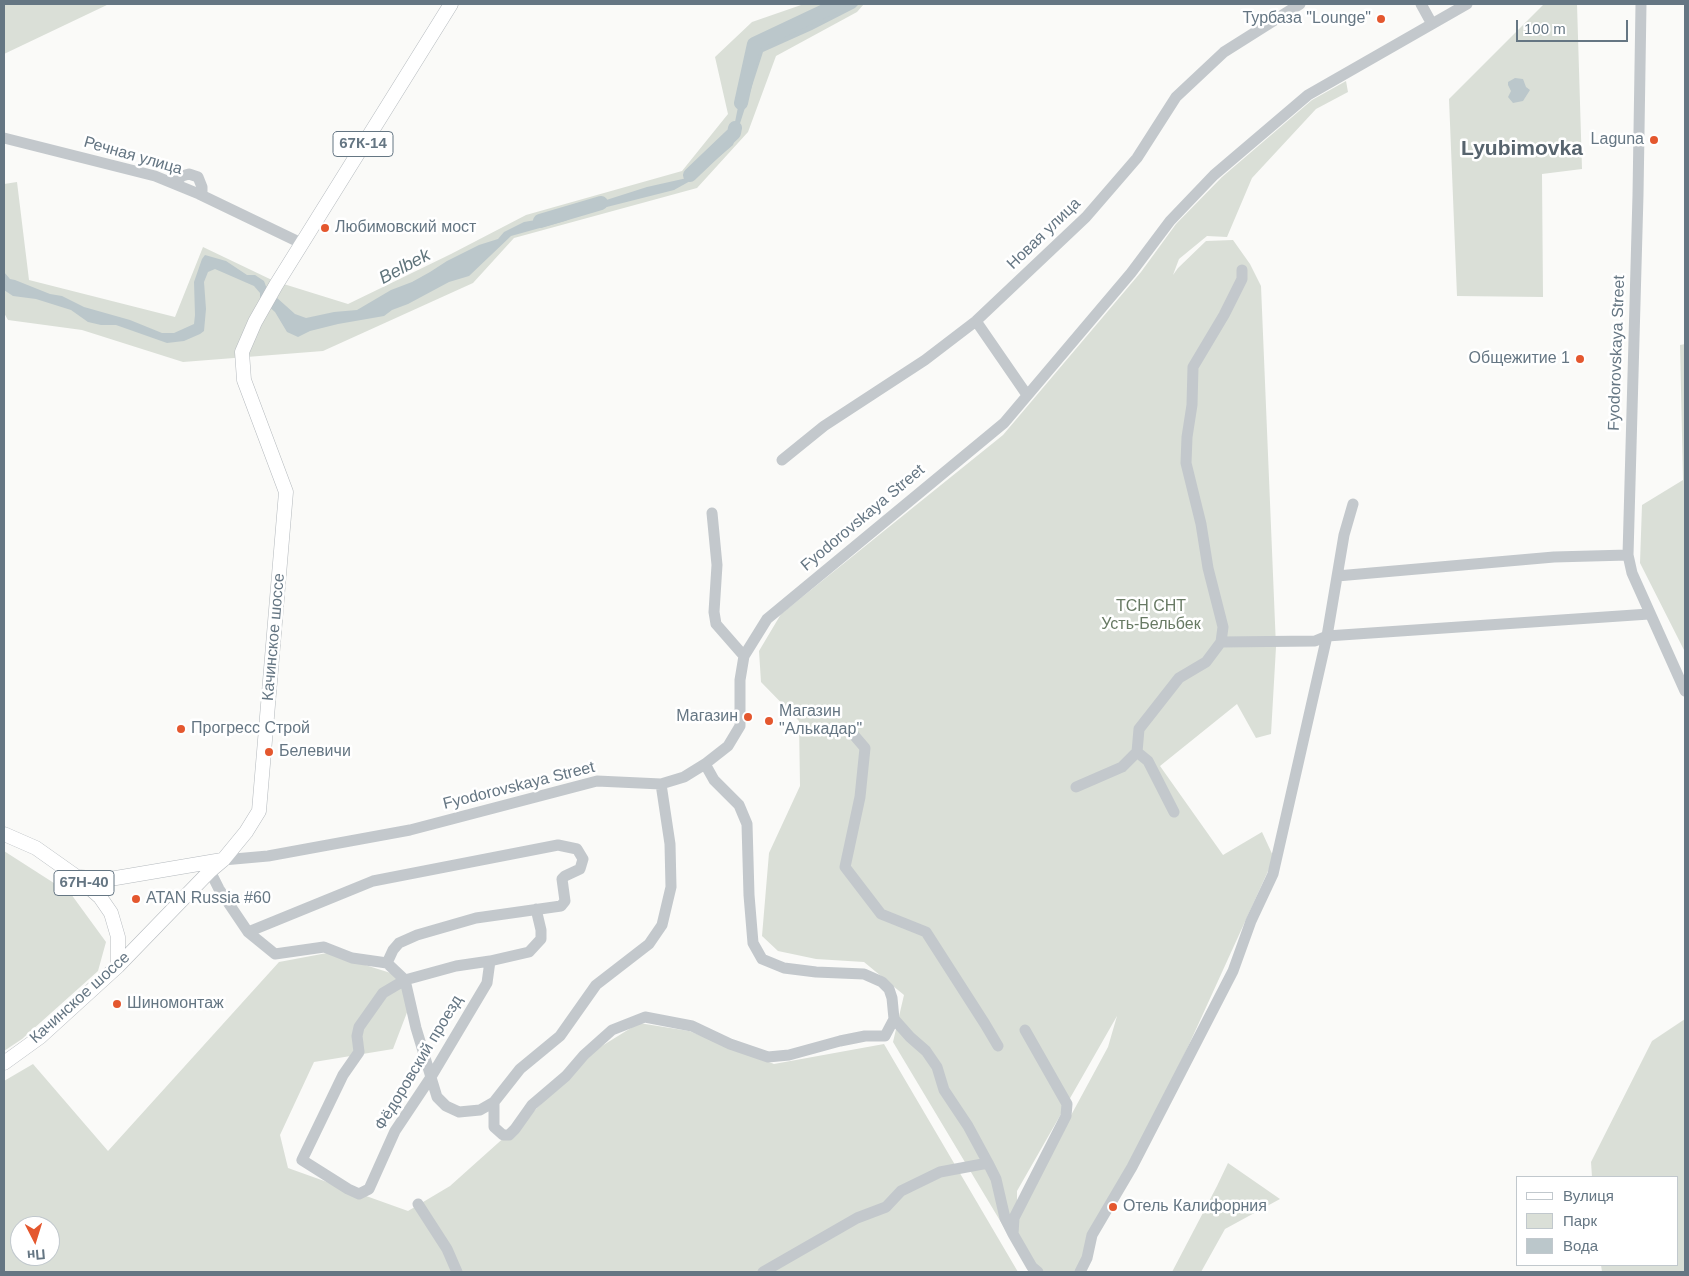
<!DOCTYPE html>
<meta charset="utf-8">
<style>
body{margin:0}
#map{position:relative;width:1689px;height:1276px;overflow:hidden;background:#fafaf8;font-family:Helvetica,sans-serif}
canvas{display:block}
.frame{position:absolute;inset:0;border:5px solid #657683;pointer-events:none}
.legend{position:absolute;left:1516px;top:1176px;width:162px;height:90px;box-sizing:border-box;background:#fff;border:1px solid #c1c8cd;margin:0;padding:6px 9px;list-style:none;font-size:15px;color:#657683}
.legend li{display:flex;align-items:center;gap:10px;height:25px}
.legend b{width:25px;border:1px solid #c1c8cd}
.north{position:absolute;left:10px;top:1216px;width:50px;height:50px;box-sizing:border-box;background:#fff;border:1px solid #c1c8cd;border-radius:50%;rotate:175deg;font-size:14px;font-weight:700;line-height:20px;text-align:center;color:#657683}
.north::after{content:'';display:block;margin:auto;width:18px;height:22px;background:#e4572e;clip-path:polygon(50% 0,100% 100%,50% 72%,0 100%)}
.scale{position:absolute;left:1516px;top:20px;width:112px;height:22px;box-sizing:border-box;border:2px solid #657683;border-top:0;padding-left:6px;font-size:15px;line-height:18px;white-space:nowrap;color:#657683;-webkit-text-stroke:4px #fff;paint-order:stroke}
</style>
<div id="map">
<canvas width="1689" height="1276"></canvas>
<div class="frame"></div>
<ul class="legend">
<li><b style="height:6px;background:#fff"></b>Вулиця</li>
<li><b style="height:14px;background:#dadfd7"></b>Парк</li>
<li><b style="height:14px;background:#bbc7cb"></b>Вода</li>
</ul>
<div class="north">Пн</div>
<div class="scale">100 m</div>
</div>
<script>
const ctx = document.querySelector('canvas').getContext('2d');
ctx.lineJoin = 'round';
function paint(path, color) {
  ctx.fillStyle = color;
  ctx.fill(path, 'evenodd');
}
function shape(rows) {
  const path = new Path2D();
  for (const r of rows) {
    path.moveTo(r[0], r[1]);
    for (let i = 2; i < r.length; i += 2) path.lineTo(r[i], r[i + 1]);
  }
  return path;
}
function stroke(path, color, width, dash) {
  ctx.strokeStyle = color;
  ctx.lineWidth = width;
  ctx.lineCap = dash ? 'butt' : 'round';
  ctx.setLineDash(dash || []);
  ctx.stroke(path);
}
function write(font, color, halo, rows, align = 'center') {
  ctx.font = font + ' Helvetica,sans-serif';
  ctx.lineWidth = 5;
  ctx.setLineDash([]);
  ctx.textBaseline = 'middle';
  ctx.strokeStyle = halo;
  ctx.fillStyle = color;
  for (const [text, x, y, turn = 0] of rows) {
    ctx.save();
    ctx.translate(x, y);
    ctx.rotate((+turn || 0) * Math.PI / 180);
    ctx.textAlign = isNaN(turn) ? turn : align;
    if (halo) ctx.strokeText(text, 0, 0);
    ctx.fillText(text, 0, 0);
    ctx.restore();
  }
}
const green = shape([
 [4,4,109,4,4,54],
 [804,4,864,4,857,12,776,56,748,132,697,188,514,238,473,283,323,351,183,362,82,330,8,320,4,313,4,184,17,182,29,280,175,317,203,247,274,281,348,304,451,254,526,215,682,171,728,114,715,57,752,22],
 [1544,4,1577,4,1582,169,1542,174,1543,297,1457,296,1449,99],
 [1346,81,1348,92,1316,109,1252,178,1227,237,1207,236,1179,259,1173,275,1178,268,1206,241,1233,240,1250,264,1261,286,1276,647,1271,734,1256,738,1237,704,1160,766,1223,855,1262,832,1274,858,1187,1049,1077,1272,1040,1272,1017,1249,893,1042,904,995,864,962,816,959,778,951,762,936,769,853,800,786,799,721,761,682,759,651,781,614,1003,435,1141,272,1176,224,1222,177,1312,100],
 [1117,1016,1108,1047,1017,1215,1017,1191],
 [1685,344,1685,652,1640,563,1642,505,1683,480,1680,345],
 [4,851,71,894,106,942,98,971,22,1039,4,1051],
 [327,953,397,975,411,1002,393,1049,314,1062,280,1135,288,1168,408,1211,450,1186,536,1109,597,1049,639,1023,689,1031,774,1064,884,1044,1018,1272,4,1272,4,1081,33,1064,108,1151,279,962],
 [20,1226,50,1226,50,1256,20,1256],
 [1685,1019,1685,1272,1602,1272,1601,1265,1678,1265,1678,1177,1592,1177,1591,1162,1652,1041],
 [1228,1163,1280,1199,1225,1229,1201,1272,1172,1272,1217,1186]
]);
const water = shape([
 [839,4,859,4,855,8,812,30,763,52,733,145,692,180,674,190,583,213,565,221,511,236,469,276,449,282,408,304,392,310,384,316,338,324,310,331,298,337,287,332,275,312,260,299,260,293,254,286,215,269,208,272,204,282,206,309,204,331,200,334,184,341,167,343,116,325,101,325,88,322,71,310,36,299,13,296,4,290,4,272,10,279,15,280,50,294,62,296,84,307,130,320,162,333,174,333,194,324,195,315,194,282,202,259,205,255,226,261,247,275,255,275,264,281,267,289,295,314,306,318,334,312,357,310,391,290,412,282,430,272,447,261,479,245,498,239,504,232,524,222,553,217,647,187,687,178,690,169,702,164,727,140,733,132,739,102,744,90,754,44],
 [1515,78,1523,79,1526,87,1530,90,1523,101,1513,103,1508,97,1511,91,1508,85,1508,82]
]);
const river = shape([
 [741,103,754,44,839,4],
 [690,175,734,133,735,128],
 [540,221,601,203]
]);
const minor = shape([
 [1421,4,1432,24],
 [1641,4,1638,195,1628,555,1632,573,1685,691],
 [4,138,155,176,199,194,303,244],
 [174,183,182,176,189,174,198,177,202,187,202,195],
 [976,321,1027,395],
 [782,460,824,426,925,360,976,321,1086,217,1137,158,1176,97,1224,52,1300,4],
 [712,513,717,565,714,612,716,624,744,656],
 [1337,576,1554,557,1628,555],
 [1221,642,1315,641,1327,636,1649,614],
 [853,734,865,748,860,797,845,867,881,914,926,932,985,1024,998,1046],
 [1137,752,1148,761,1174,812],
 [705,764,714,780,739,805,747,824,749,895,753,943,762,959,784,968,816,972,864,974,882,982,889,989,892,998,894,1019,910,1037,926,1051,937,1067,944,1090,968,1126,988,1163,996,1179,1005,1218,1013,1234],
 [1076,787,1122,767,1137,752,1139,729,1179,678,1206,662,1221,642,1223,627,1208,568,1201,524,1186,463,1187,437,1192,405,1193,367,1224,315,1242,279,1242,270],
 [223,860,268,856,410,830,597,781,661,784,684,777,705,764,728,746,740,726,740,680,744,656,767,619,1004,423,1131,273,1170,221,1214,175,1308,95,1467,4],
 [210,871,219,889,248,932,275,954,324,947,352,958,387,963,405,980,416,1028,437,1097,446,1106,459,1112,480,1110,494,1102,520,1069,560,1036,596,985,649,944,662,925,671,887,670,844,661,784],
 [248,932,373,881,558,845,577,849,583,859,580,869,565,876,562,879,565,901,561,906,476,918,417,935,399,943,393,950,387,963],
 [490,961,487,983,431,1077,395,1131,369,1189,359,1194,348,1189,302,1160,343,1075,359,1052,357,1036,359,1027,383,993,405,980,456,966,490,961,529,952,541,939,541,930,536,909],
 [1025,1030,1067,1104,1066,1116,1014,1218,1013,1234,1032,1267,1038,1272],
 [494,1102,494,1127,503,1135,509,1135,515,1129,532,1105,566,1076,584,1055,612,1030,645,1017,692,1026,730,1044,768,1057,789,1055,840,1041,865,1036,885,1036,894,1019],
 [418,1204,447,1249,457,1272],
 [763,1272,857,1218,886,1207,901,1191,940,1172,988,1163],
 [1080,1272,1087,1258,1092,1235,1132,1167,1233,971,1251,921,1273,874,1327,636,1344,535,1353,504]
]);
const major = shape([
 [4,834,36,848,77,877,100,897,111,913,118,937,118,966],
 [77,877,110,879,222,860],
 [4,1063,40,1037,118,966,210,871,223,860,246,832,259,811,286,492,244,380,242,352,255,322,276,285,451,4]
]);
const markers = [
 [1381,19,5,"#e4572e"],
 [1654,140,5,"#e4572e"],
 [325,228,5,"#e4572e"],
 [1580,359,5,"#e4572e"],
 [748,717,5,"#e4572e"],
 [769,721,5,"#e4572e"],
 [181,729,5,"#e4572e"],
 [269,752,5,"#e4572e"],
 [136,899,5,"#e4572e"],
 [117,1004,5,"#e4572e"],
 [1113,1207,5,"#e4572e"]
];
const shields = [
 [363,144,60],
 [84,883,60]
];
const shieldNames = [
 ["67К-14",363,144],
 ["67H-40",84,883]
];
const poiNames = [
 ["Турбаза \"Lounge\"",1371,19,"right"],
 ["Laguna",1644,140,"right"],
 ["Любимовский мост",335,228],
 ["Общежитие 1",1570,359,"right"],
 ["Магазин",779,712],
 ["\"Алькадар\"",779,730],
 ["Магазин",738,717,"right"],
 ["Прогресс Строй",191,729],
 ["Белевичи",279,752],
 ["ATAN Russia #60",146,899],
 ["Шиномонтаж",127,1004],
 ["Отель Калифорния",1123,1207]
];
const streetNames = [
 ["Речная улица",133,156,16],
 ["Новая улица",1044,234,-44],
 ["Fyodorovskaya Street",1617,353,-88],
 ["Fyodorovskaya Street",863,518,-40],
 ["Качинское шоссе",274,637,-85],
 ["Fyodorovskaya Street",519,786,-14],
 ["Качинское шоссе",80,998,-42],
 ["Фёдоровский проезд",419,1063,-59]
];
const parkNames = [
 ["ТСН СНТ",1151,607],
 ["Усть-Бельбек",1151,625]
];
const waterNames = [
 ["Belbek",405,267,-28]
];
const districtNames = [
 ["Lyubimovka",1522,149]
];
paint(green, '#dadfd7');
paint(water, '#bbc7cb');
stroke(river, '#bbc7cb', 14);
stroke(major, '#b5babe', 15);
stroke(minor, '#c3c8cc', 11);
stroke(major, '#fff', 14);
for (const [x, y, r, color] of markers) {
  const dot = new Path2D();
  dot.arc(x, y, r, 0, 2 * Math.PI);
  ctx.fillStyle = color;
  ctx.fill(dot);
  stroke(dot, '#fff', 2);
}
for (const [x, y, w] of shields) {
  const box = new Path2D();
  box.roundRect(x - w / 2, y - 12.5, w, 25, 4);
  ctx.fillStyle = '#fff';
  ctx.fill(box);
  stroke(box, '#657683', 1);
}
write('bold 15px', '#657683', null, shieldNames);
write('16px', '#657683', '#fff', poiNames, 'left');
write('16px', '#657683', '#fff', streetNames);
write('16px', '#687a64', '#fff', parkNames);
write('italic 18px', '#60757c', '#fff', waterNames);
write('bold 21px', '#57646e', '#fff', districtNames);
</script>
